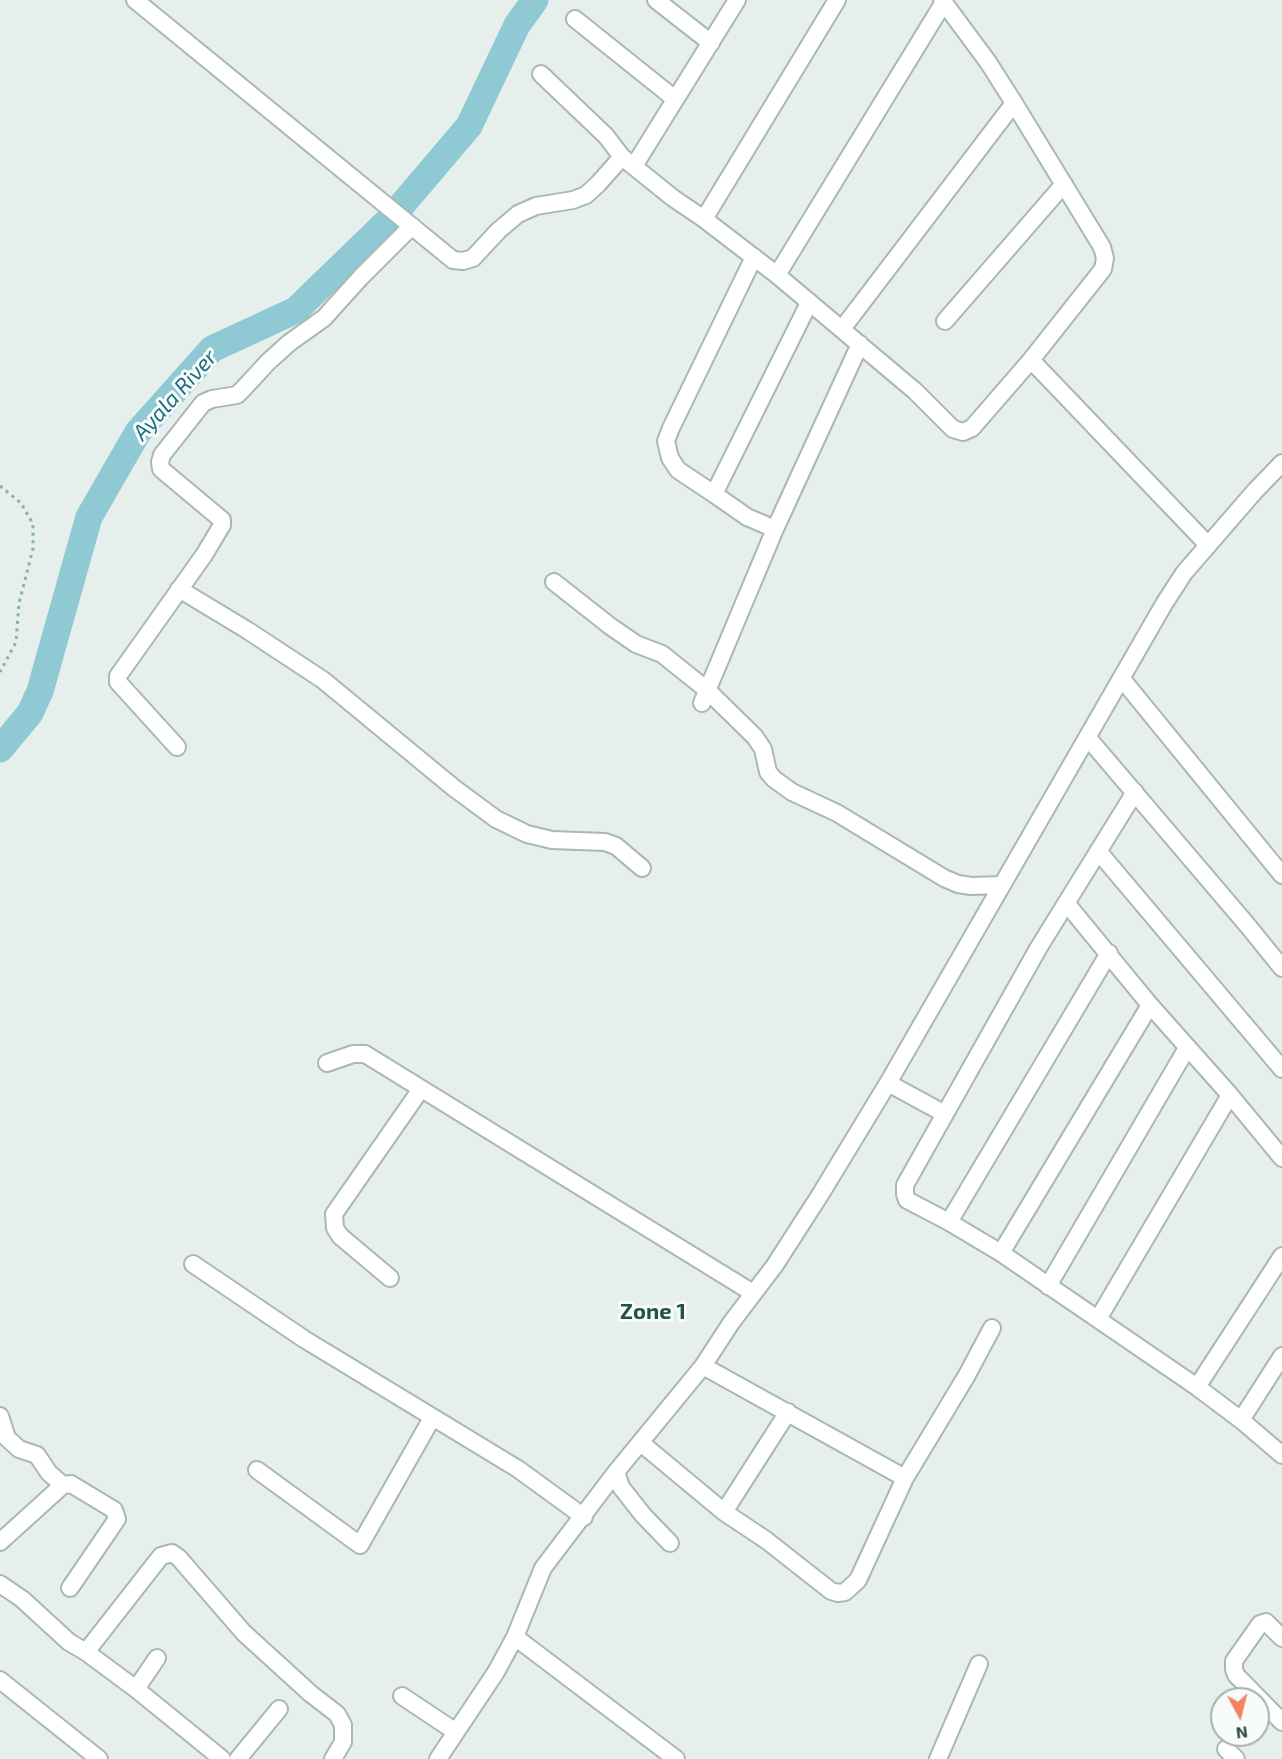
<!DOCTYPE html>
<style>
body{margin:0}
#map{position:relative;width:1282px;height:1759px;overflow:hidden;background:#e6efeb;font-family:"Exo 2",sans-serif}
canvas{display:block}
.north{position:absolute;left:1210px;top:1687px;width:60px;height:60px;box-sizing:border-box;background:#f7fbf9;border:2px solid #a3b1ad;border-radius:50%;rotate:173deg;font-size:16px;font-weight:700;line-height:24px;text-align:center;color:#24423a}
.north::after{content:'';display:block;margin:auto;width:21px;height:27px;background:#f4845f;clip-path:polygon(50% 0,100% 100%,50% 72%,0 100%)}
</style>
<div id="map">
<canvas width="1282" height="1759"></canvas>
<div class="north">N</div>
</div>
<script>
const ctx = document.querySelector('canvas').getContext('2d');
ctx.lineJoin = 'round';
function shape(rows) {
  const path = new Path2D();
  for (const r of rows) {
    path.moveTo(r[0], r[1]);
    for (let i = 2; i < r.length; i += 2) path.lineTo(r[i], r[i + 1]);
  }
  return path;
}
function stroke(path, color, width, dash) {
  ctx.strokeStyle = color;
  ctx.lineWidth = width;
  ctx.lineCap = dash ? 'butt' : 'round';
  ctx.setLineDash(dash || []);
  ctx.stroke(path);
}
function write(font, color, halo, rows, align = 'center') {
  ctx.font = font + ' "Exo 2",sans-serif';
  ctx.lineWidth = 6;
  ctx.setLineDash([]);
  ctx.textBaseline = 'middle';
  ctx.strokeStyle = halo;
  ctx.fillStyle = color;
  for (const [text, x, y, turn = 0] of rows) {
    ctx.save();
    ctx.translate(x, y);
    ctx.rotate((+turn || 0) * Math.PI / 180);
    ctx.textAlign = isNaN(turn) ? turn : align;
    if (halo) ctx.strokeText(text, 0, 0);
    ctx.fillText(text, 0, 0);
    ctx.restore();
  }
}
const river = shape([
 [0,749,30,713,40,691,89,517,138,432,212,349,296,310,390,219,469,126,517,25,535,0]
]);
const path = shape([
 [0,486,21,503,33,524,33,549,19,603,16,642,0,672]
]);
const minor = shape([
 [135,0,453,260,463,261,473,258,498,231,518,214,536,206,573,200,586,195,598,184,622,157],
 [656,0,711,43],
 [575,19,675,99],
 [541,74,606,136,622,157,673,198,704,219,777,275,915,391,953,429,963,432,972,428,1031,360,1103,269,1105,258,1102,247,1014,103,988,62,942,0],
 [634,166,737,0],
 [704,219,837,0],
 [777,275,944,2],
 [945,321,1064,184],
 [842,329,1014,103],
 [1031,360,1208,545],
 [714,494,678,470,670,458,666,441,671,428,754,257],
 [775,529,747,517,714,494,809,303],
 [554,582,610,626,636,644,662,654,707,690,755,737,763,749,768,772,774,779,792,792,837,813,944,878,958,884,971,886,1002,885],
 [179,589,247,630,323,680,454,788,496,819,527,834,552,840,605,842,616,846,642,868],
 [1122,679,1282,875],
 [702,703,775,529,860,344],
 [1088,738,1248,926,1282,968],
 [177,747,118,682,118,676,204,555,222,525,222,520,161,469,160,462,162,455,203,403,212,399,237,395,243,389,268,362,289,343,324,318,361,277,412,226],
 [1135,792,1039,947,905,1185,905,1194,907,1200,949,1222,1001,1253,1197,1387,1241,1420,1282,1455],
 [1098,851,1282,1069],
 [1067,904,1150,1005,1230,1095,1282,1158],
 [327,1063,353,1054,365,1054,753,1293],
 [888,1083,945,1114],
 [949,1222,1109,953],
 [1001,1253,1150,1005],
 [193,1264,304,1339,518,1469,584,1517],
 [390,1278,340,1236,335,1228,334,1214,421,1089],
 [1048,1286,1187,1048],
 [1098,1319,1230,1095],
 [703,1366,905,1478],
 [1197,1387,1282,1256],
 [0,1416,7,1438,19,1449,37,1455,49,1473,63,1485],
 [1241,1420,1282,1356],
 [641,1443,724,1512,766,1540,831,1591,838,1593,845,1592,858,1580,905,1478,967,1375,992,1328],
 [257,1470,360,1545,432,1418],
 [616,1472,621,1487,643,1515,670,1543],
 [724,1512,788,1412],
 [0,1542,63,1485,71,1484,114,1510,117,1519,70,1588],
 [0,1584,22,1599,69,1642,86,1652,136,1689,222,1759],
 [515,1637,676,1759],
 [1282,1638,1266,1622,1260,1624,1234,1661,1234,1669,1236,1675,1282,1722],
 [86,1652,161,1556,172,1553,179,1558,244,1633,311,1694,337,1714,343,1725,343,1742,333,1759],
 [0,1680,99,1759],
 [136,1689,157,1658],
 [402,1696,456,1732],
 [1226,1749,1236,1759],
 [238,1759,279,1709],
 [438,1759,496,1672,515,1637,543,1568,616,1472,703,1366,731,1323,775,1265,820,1195,888,1083,1164,604,1184,573,1255,491,1282,463],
 [938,1759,979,1664]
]);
const waterNames = [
 ["Ayala River",175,395,-48]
];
const neighbourhoodNames = [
 ["Zone 1",653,1312]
];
stroke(river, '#8ec9d4', 27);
stroke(minor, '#a8b8b2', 20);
stroke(path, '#86b3a5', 3, [3, 4.5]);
stroke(minor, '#fff', 16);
write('italic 22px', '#1c6f80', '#f7fbf9', waterNames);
write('bold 22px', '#1f5548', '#f7fbf9', neighbourhoodNames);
</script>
